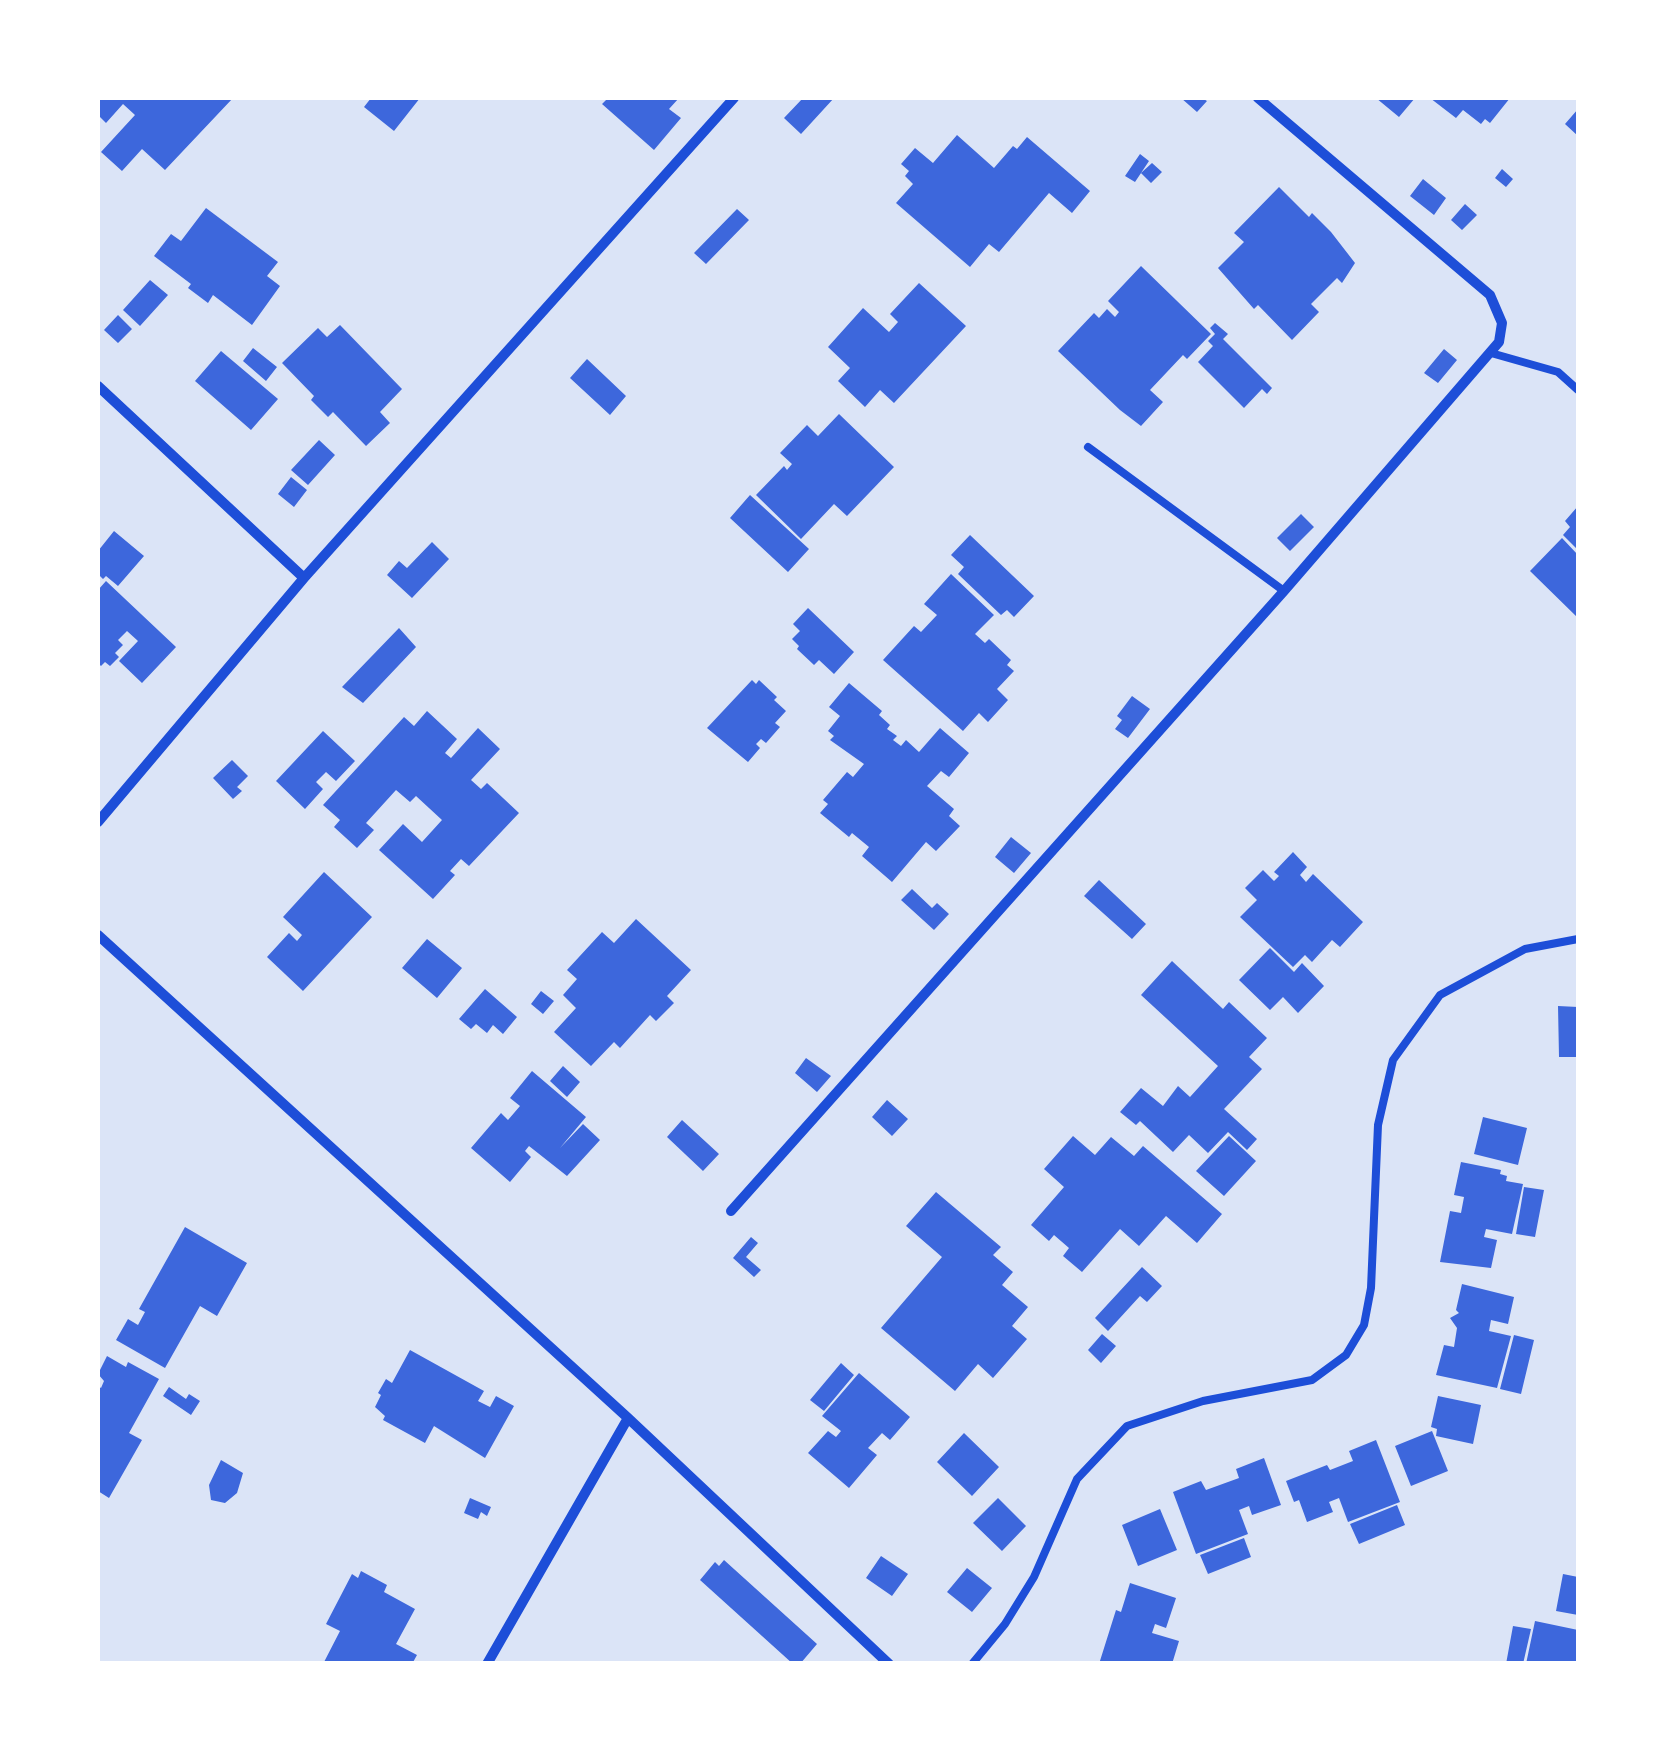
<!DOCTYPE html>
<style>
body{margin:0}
#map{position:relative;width:1676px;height:1761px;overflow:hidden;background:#f2f2f2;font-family:Quicksand,sans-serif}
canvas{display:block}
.frame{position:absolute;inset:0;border:100px solid #fff;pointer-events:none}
</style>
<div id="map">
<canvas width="1676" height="1761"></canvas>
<div class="frame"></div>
</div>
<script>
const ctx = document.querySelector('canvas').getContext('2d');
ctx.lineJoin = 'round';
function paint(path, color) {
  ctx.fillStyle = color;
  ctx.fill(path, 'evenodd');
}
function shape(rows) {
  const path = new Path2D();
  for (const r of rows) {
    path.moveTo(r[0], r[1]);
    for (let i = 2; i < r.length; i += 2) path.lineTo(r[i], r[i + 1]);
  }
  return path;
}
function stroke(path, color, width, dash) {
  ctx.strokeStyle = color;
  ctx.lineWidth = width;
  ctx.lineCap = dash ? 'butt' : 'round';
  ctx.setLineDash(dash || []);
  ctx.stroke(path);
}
const green = shape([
 [98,98,1578,98,1578,1663,98,1663]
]);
const building = shape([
 [98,98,233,98,165,170,142,149,122,171,101,152,135,115,123,104,106,123,98,115],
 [371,98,420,98,394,131,364,107],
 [608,98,679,98,669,109,681,118,654,150,602,104],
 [803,98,834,98,801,134,784,118],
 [1181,98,1202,98,1207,101,1197,112],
 [1376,98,1415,98,1399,117],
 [1430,98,1510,98,1490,123,1485,119,1481,124,1463,110,1456,118],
 [1578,109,1578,136,1565,124],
 [957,135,994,168,1013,146,1017,149,1027,137,1090,191,1072,213,1049,193,999,252,989,244,970,267,896,203,913,184,905,176,909,171,901,164,915,148,933,163],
 [1140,154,1149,161,1135,182,1125,176],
 [1152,163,1162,172,1151,183,1141,173],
 [1502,169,1513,179,1506,187,1495,178],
 [1423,179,1446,198,1434,215,1410,196],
 [1279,187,1309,217,1312,213,1331,232,1355,263,1342,283,1337,278,1311,304,1319,312,1292,340,1258,305,1254,309,1218,268,1244,242,1234,233],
 [1465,204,1477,215,1462,230,1451,220],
 [206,208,278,262,267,276,280,286,252,325,213,295,208,303,188,288,191,284,154,256,171,234,181,241],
 [737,209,749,220,706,264,694,253],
 [1141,266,1211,334,1187,359,1183,355,1150,390,1163,402,1141,426,1120,410,1058,351,1094,313,1099,318,1107,309,1115,317,1119,312,1108,301],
 [150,280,168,295,140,326,123,310],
 [919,283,966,326,894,403,880,390,865,407,838,381,850,368,828,347,863,308,889,332,898,322,890,314],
 [118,315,132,329,118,343,104,330],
 [1215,323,1228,334,1223,339,1272,388,1267,394,1262,389,1244,408,1198,362,1213,346,1208,341,1215,334,1210,328],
 [340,325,402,389,380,412,390,423,366,446,333,412,328,417,311,400,314,396,282,363,318,328,327,337],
 [253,348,277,367,266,381,243,361],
 [1444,349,1457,360,1438,383,1424,373],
 [221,351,278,399,251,430,195,381],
 [587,359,626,396,610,415,570,378],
 [839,414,894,467,847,516,834,504,801,539,756,495,784,466,787,470,792,464,780,453,807,425,818,436],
 [319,440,335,455,308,485,291,470],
 [291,477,307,490,294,507,278,494],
 [750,495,809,549,788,572,730,518],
 [1578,506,1578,550,1563,535,1570,527,1565,521],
 [1301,514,1314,527,1290,551,1277,538],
 [114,531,144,556,118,586,106,576,103,579,98,574,98,551],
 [970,535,1034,596,1014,617,1007,610,1001,615,958,574,964,567,951,555],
 [1562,538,1578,555,1578,618,1530,571],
 [432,542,449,559,412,598,387,575,399,561,407,568],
 [951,574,994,615,975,634,985,643,989,639,1011,660,1007,665,1014,671,997,689,1008,700,988,722,979,713,963,731,883,660,914,626,921,632,937,615,924,604],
 [106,581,176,647,142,683,119,661,138,641,127,631,118,640,123,645,115,653,119,657,110,666,105,662,101,666,98,663,98,590],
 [808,608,854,652,834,674,819,660,814,665,797,649,799,646,792,639,800,631,793,624],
 [399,628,416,647,363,703,342,687],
 [752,680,756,684,759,680,777,697,774,700,786,711,775,723,780,727,766,743,761,739,756,744,760,748,748,762,707,728],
 [849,683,882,711,879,715,890,725,887,729,897,736,893,740,901,746,906,740,919,752,940,728,969,753,949,777,941,771,927,786,954,809,949,816,960,826,936,851,926,842,892,882,862,856,869,847,852,833,849,837,820,813,828,804,823,800,847,772,853,777,864,764,830,740,834,736,828,731,840,716,829,707],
 [1132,696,1150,709,1128,738,1115,729,1122,720,1117,716],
 [427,711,457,739,445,753,451,758,478,728,500,749,471,780,481,789,487,783,519,813,469,866,461,859,450,871,455,875,433,899,379,850,403,824,422,842,442,820,416,796,410,802,396,790,366,823,374,830,357,848,334,827,340,820,323,805,404,717,414,726],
 [323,731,355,761,336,781,326,772,316,782,323,789,305,809,276,781],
 [232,760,248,776,237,787,242,791,233,799,213,778],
 [1011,837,1031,853,1014,873,995,857],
 [1293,852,1307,867,1300,875,1306,882,1313,874,1363,922,1340,947,1332,940,1312,962,1305,955,1293,967,1240,917,1257,900,1245,888,1263,870,1274,881,1279,876,1274,872],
 [324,872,372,917,303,991,267,957,289,933,297,941,302,935,283,917],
 [1099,880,1146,924,1132,939,1084,896],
 [912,889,932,908,937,903,949,914,934,930,901,900],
 [636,919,691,970,667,996,674,1003,656,1021,650,1015,620,1048,614,1042,591,1066,554,1032,576,1008,563,995,577,979,567,970,602,932,614,943],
 [427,939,462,968,437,998,402,968],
 [1270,948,1294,972,1302,963,1324,986,1298,1013,1283,997,1270,1010,1239,980],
 [1172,961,1223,1009,1229,1002,1267,1038,1249,1057,1262,1069,1224,1109,1257,1139,1247,1150,1228,1132,1208,1153,1189,1135,1173,1152,1140,1121,1136,1125,1120,1112,1141,1088,1163,1106,1178,1086,1190,1097,1218,1066,1141,995],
 [485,989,517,1017,503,1034,493,1025,487,1033,476,1024,471,1029,459,1019],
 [541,991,554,1001,543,1014,531,1004],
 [1558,1006,1578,1007,1578,1057,1559,1057],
 [806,1058,831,1076,817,1092,795,1073],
 [563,1066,580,1082,567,1097,550,1081],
 [532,1071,586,1117,560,1148,583,1124,600,1140,567,1176,529,1146,525,1151,531,1157,510,1182,471,1148,501,1113,508,1120,520,1106,510,1098],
 [887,1100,908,1119,892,1136,872,1117],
 [1483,1117,1527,1128,1518,1165,1474,1154],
 [682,1120,719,1154,703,1171,667,1137],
 [1073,1136,1095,1155,1111,1137,1134,1156,1143,1146,1222,1214,1197,1243,1166,1216,1139,1246,1120,1229,1082,1272,1063,1256,1069,1248,1054,1235,1049,1241,1031,1225,1064,1187,1044,1169],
 [1229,1136,1256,1161,1224,1196,1196,1171],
 [1461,1162,1501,1170,1500,1174,1507,1176,1506,1181,1523,1184,1512,1234,1486,1229,1484,1237,1497,1240,1491,1268,1440,1262,1450,1211,1461,1213,1464,1197,1454,1195],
 [1524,1187,1544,1190,1535,1237,1516,1234],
 [936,1192,1001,1247,993,1255,1013,1272,1002,1285,1028,1307,1012,1326,1027,1339,993,1378,978,1364,955,1391,881,1328,942,1257,906,1226],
 [185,1227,247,1263,217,1316,200,1306,165,1368,116,1340,128,1319,138,1325,145,1312,139,1309],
 [751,1237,758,1243,746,1257,761,1270,754,1277,733,1258],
 [1142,1267,1162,1286,1147,1302,1140,1296,1108,1331,1095,1318],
 [1462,1284,1514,1297,1508,1324,1491,1320,1489,1331,1511,1336,1497,1388,1436,1375,1444,1345,1454,1347,1457,1328,1450,1318,1459,1313,1456,1310],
 [1102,1334,1116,1346,1101,1363,1088,1350],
 [1514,1335,1534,1340,1521,1394,1500,1389],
 [410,1350,484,1391,478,1401,490,1407,496,1396,514,1406,485,1458,434,1426,425,1443,383,1420,385,1416,375,1407,381,1395,378,1393,386,1379,392,1383],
 [107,1356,126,1367,128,1362,159,1379,129,1433,142,1440,109,1498,98,1491,98,1386,101,1388,104,1381,98,1374],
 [841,1363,854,1375,824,1411,810,1400],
 [859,1373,910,1417,890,1440,882,1433,868,1448,877,1455,849,1488,808,1453,828,1431,836,1437,841,1431,822,1416],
 [169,1387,186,1399,189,1394,200,1401,191,1415,163,1396],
 [1438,1396,1481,1405,1473,1444,1436,1436,1437,1429,1431,1427],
 [1432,1431,1448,1471,1411,1486,1395,1446],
 [964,1433,999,1467,972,1496,937,1462],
 [1376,1440,1400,1502,1348,1522,1339,1498,1329,1502,1333,1512,1307,1522,1299,1500,1294,1502,1286,1481,1327,1465,1330,1470,1353,1461,1349,1451],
 [1264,1458,1281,1505,1252,1515,1249,1506,1239,1510,1248,1534,1196,1554,1173,1492,1201,1481,1206,1490,1239,1478,1236,1469],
 [221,1460,243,1473,237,1493,225,1503,211,1500,209,1485],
 [470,1498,491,1507,487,1516,481,1512,478,1519,464,1513],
 [998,1498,1026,1526,1002,1551,973,1523],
 [1397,1505,1405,1525,1359,1544,1350,1524],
 [1160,1509,1177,1550,1138,1566,1122,1525],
 [1244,1538,1251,1557,1208,1574,1200,1555],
 [881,1556,908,1574,892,1596,866,1578],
 [724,1560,817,1644,800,1664,793,1664,700,1580,715,1562,719,1566],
 [967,1568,992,1588,972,1612,947,1592],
 [361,1571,387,1585,384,1592,415,1609,396,1644,417,1655,412,1664,323,1664,340,1631,326,1624,352,1574,358,1578],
 [1563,1574,1578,1577,1578,1615,1556,1611],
 [1130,1583,1176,1598,1166,1628,1155,1624,1152,1633,1179,1641,1172,1664,1099,1664,1116,1610,1121,1612],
 [1535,1621,1578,1630,1578,1664,1526,1664],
 [1513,1626,1531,1629,1523,1664,1506,1664]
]);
const service = shape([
 [1491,353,1558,372,1578,390],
 [1088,447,1284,591],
 [972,1664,1005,1624,1034,1577,1077,1479,1127,1426,1203,1401,1312,1380,1346,1355,1364,1325,1371,1288,1378,1125,1393,1060,1440,995,1525,949,1578,939]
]);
const minor = shape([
 [98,386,304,578],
 [98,822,304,578,734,98],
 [98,935,628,1418,889,1664],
 [731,1211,1284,591,1499,342,1502,323,1490,295,1258,98],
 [487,1664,628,1418]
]);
paint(green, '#dbe4f7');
paint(building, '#3d67dc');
stroke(service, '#1d4ed8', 8);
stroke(minor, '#1d4ed8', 10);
</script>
